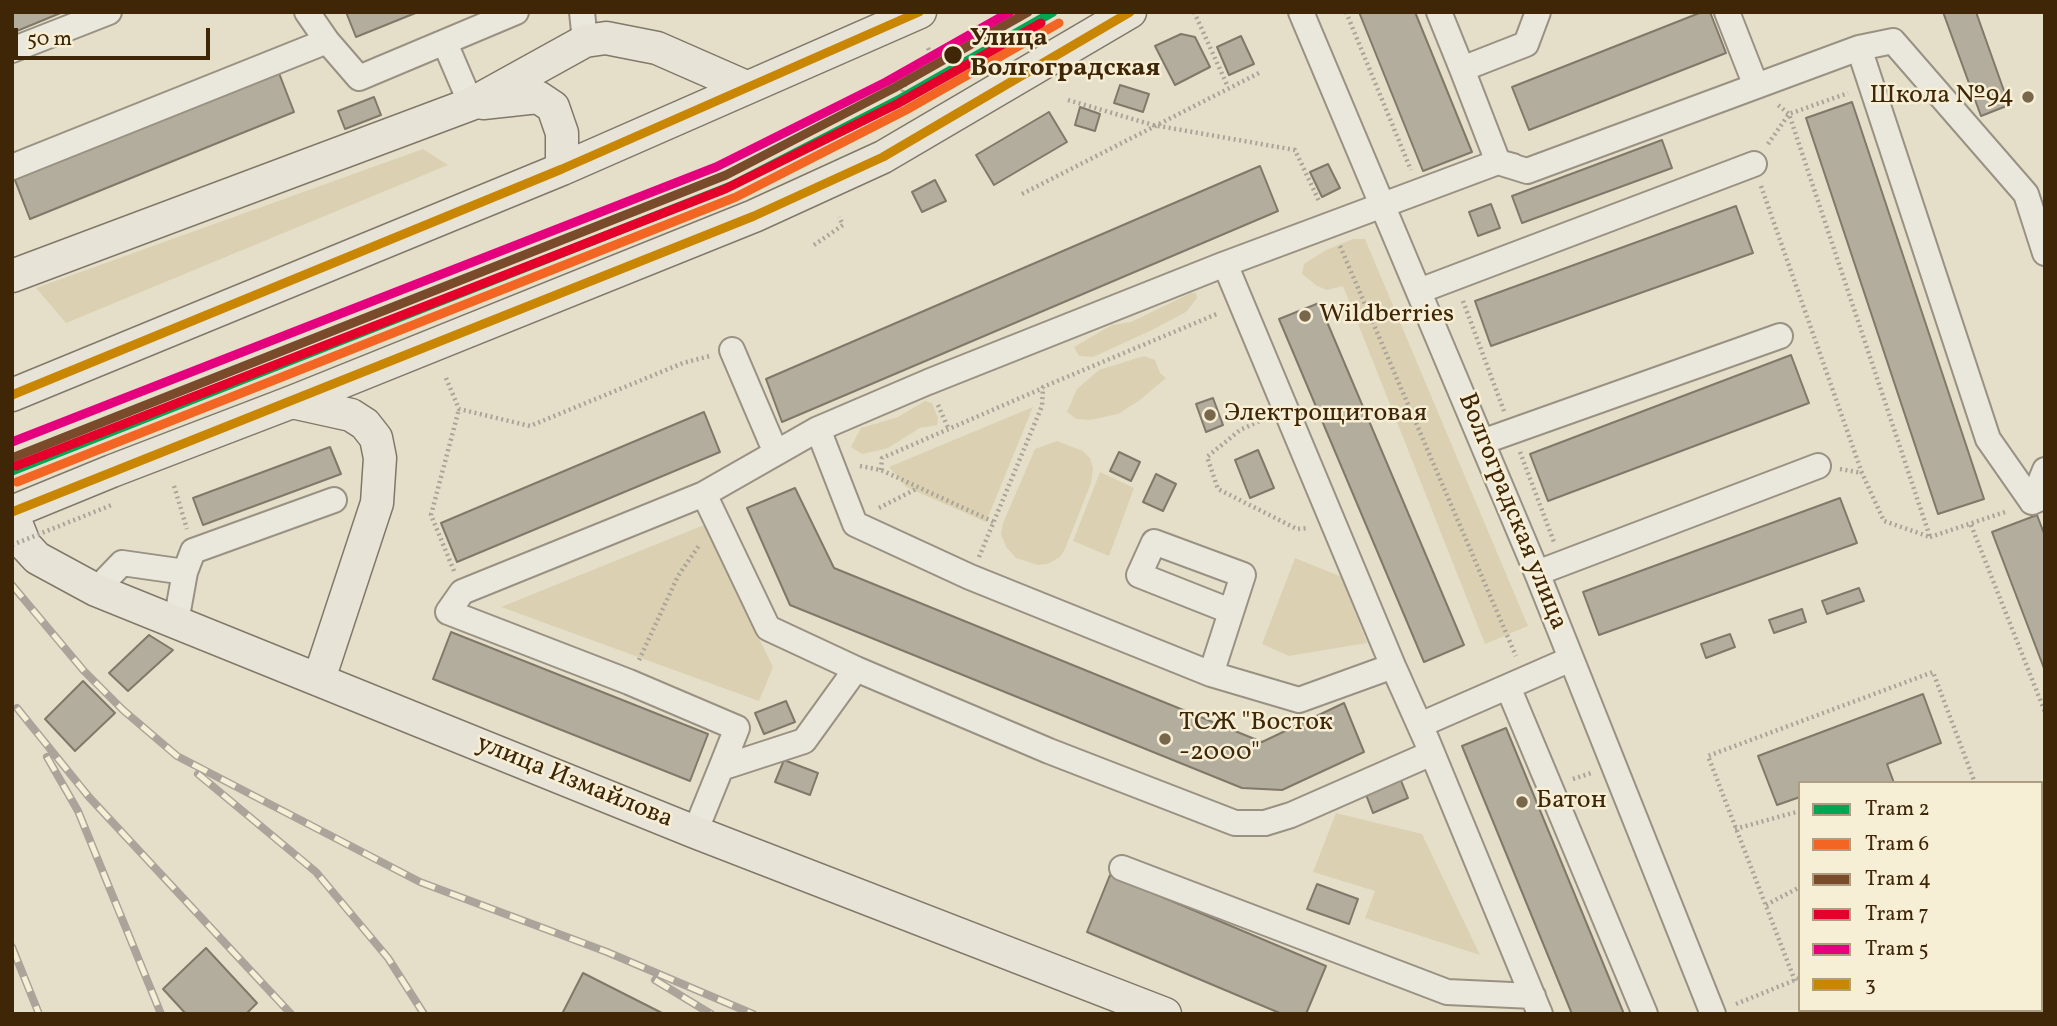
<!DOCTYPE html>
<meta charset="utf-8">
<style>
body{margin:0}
#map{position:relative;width:2057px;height:1026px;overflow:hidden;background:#e5dfca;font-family:Vollkorn,serif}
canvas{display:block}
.frame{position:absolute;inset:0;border:14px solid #3f2607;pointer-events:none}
.legend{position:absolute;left:1798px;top:781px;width:245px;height:231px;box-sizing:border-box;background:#f6eed5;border:2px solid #ad9e83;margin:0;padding:9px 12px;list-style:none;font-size:21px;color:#3f2607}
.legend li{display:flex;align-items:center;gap:14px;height:35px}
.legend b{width:35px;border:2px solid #ad9e83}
.scale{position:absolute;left:14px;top:28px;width:196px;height:32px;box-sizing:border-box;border:4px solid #3f2607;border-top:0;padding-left:9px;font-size:21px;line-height:24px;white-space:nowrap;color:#3f2607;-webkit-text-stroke:5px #f6eed5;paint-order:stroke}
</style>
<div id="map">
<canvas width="2057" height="1026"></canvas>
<div class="frame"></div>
<ul class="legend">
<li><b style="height:9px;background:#00a651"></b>Tram 2</li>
<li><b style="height:9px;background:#f26522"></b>Tram 6</li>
<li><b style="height:9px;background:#7a4b2a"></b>Tram 4</li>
<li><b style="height:9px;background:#e4002b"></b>Tram 7</li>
<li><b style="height:9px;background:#e5007d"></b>Tram 5</li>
<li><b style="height:9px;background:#c98602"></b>3</li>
</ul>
<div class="scale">50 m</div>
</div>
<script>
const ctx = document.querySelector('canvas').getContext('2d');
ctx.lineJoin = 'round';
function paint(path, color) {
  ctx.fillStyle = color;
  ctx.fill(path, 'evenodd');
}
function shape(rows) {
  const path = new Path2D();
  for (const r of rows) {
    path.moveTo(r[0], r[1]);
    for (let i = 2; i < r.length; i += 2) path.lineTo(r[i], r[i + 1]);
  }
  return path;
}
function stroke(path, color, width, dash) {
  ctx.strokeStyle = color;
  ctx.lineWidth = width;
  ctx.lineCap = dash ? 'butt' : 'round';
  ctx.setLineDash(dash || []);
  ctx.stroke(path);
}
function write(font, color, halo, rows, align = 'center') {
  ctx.font = font + ' Vollkorn,serif';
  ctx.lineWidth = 5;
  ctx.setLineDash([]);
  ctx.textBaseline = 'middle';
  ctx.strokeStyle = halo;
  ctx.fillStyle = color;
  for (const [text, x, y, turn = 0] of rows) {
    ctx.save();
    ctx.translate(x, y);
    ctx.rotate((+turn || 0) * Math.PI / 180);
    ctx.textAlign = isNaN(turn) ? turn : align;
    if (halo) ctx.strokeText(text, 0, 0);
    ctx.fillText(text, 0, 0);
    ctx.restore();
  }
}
const green = shape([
 [423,149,448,165,66,323,36,288],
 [1353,239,1365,239,1528,626,1485,644,1343,286,1327,290,1317,286,1302,274,1304,264,1326,250],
 [1191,293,1196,293,1197,298,1186,312,1152,330,1093,357,1079,356,1074,347,1112,325,1131,322],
 [1144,356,1155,360,1160,373,1166,378,1140,400,1118,414,1090,420,1076,419,1067,412,1077,389,1099,370],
 [925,401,932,403,938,418,937,425,920,428,888,448,876,451,862,454,851,447,861,428,898,417],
 [1033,407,986,522,906,487,889,467],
 [1057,441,1083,451,1090,458,1093,468,1091,483,1065,549,1060,557,1048,564,1038,565,1016,558,1006,547,1001,534,1003,523,1035,449],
 [1100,472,1134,488,1109,556,1073,541],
 [704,525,773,667,759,701,501,607],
 [1295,558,1342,577,1367,643,1289,656,1262,644],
 [1336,813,1422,834,1480,955,1365,918,1375,891,1313,872]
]);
const building = shape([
 [12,12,63,12,12,33,12,12],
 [346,12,418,12,356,37,346,12],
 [1359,12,1415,12,1472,152,1423,171,1359,12],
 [1702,12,1710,12,1726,53,1529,130,1512,87,1702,12],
 [1943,12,1976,12,2009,105,1981,116,1943,12],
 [1181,34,1195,37,1210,67,1175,85,1155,46,1181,34],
 [1241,36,1254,64,1229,75,1217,47,1241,36],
 [277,68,294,112,30,219,13,175,277,68],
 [1120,85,1149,94,1143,112,1114,103,1120,85],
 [374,97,381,115,345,129,338,111,374,97],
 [1852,102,1984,499,1938,514,1806,118,1852,102],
 [1080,107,1100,114,1095,131,1075,125,1080,107],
 [1049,112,1067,142,994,185,976,155,1049,112],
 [1662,140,1672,168,1522,223,1512,196,1662,140],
 [1328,164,1340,188,1322,197,1310,172,1328,164],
 [1260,166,1278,211,782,422,766,379,1260,166],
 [935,180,946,201,922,212,912,192,935,180],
 [1491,204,1500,228,1478,236,1469,212,1491,204],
 [1736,206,1753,253,1491,346,1475,301,1736,206],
 [1319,303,1464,645,1424,662,1279,319,1319,303],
 [1791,355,1809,403,1548,501,1530,454,1791,355],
 [1213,398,1223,425,1206,432,1196,404,1213,398],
 [704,412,720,452,457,562,441,523,704,412],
 [330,447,341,474,203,525,193,498,330,447],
 [1258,450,1274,488,1250,498,1235,460,1258,450],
 [1119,452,1140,462,1131,481,1110,471,1119,452],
 [1156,474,1176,484,1163,511,1143,502,1156,474],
 [795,488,834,568,1262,742,1344,703,1364,752,1282,790,1242,788,790,605,747,508,795,488],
 [1840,498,1857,543,1599,635,1583,592,1840,498],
 [2037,515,2045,536,2045,671,1992,532,2037,515],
 [1859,588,1864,601,1827,614,1822,601,1859,588],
 [1802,609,1806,622,1774,633,1769,620,1802,609],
 [451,632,708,734,690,781,433,679,451,632],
 [1730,634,1735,647,1706,658,1701,644,1730,634],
 [149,635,173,650,128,691,109,673,149,635],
 [83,681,115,713,75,751,45,719,83,681],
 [1923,694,1941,743,1887,764,1894,783,1800,783,1800,797,1777,805,1758,756,1923,694],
 [786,701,795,722,764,734,755,713,786,701],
 [1506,728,1624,1014,1572,1014,1462,746,1506,728],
 [784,760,818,773,810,795,775,782,784,760],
 [1400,778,1408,798,1373,813,1365,792,1400,778],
 [1110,875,1326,966,1306,1014,1282,1014,1087,932,1110,875],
 [1317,884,1358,899,1349,924,1307,909,1317,884],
 [2045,912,2045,957,2041,948,2041,913,2045,912],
 [206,948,257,1003,246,1014,186,1014,163,989,206,948],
 [583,973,664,1014,562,1014,583,973]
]);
const path = shape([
 [1194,12,1228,87],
 [1346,12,1411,170],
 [928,48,932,57],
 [1068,100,1153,125,1295,150,1320,203],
 [894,118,911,66],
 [1768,144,1789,114,1848,93],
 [1761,186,1862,473,1884,521,1930,537,1789,114,1778,105],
 [1022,194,1259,73],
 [814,245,843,225,839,217],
 [1340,246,1516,656],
 [1463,301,1504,411],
 [446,378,459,409,530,426,683,363,710,356],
 [938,405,949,430],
 [1264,419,1240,430,1207,457,1218,489,1297,529,1309,528],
 [1520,452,1554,542],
 [860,466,881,470,994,522],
 [1840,469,1862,473],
 [881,470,882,458,1043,388],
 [174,486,187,529],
 [879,508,918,488],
 [1971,525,2045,712],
 [1930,537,2008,511],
 [979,557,1042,406,1043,387,1219,313],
 [454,571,431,515,459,409],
 [639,660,678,576,700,544],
 [1573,779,1591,773],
 [1735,829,1800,811],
 [1766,905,1800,887],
 [1795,981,1708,756,1933,672,1975,783],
 [1736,1004,1800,978]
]);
const minor = shape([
 [307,12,327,41,359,78,516,12],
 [582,12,585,41],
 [1301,12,1537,573,1713,1014],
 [1439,12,1462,69],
 [1727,12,1756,86],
 [445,43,471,104],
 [1859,48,1893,41,2026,194,2045,253],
 [12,50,109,12],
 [1513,166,1498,162,1462,69,1526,44,1538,12],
 [12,167,327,41],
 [1225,264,928,382,818,429,855,524,970,577,1211,674,1299,700,1393,666,1399,679],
 [1419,291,1754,164],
 [732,350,776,453],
 [818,429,704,494,768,628,856,669,1049,751,1235,823,1265,823,1291,815,1432,753,1393,666,1225,264,1498,162,1527,171,1859,48,1988,439,2032,502,2045,496],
 [1482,442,1780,336],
 [704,494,462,592,448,612,629,682,737,728,721,768],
 [2032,502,2045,470],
 [1537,573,1818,466],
 [96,590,122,563,185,572],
 [176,622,185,572,193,551,334,500],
 [1211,674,1243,575,1154,542,1139,575,1230,611],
 [1508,687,1645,1014],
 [1420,725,1571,659],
 [1426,738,1540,1014],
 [695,832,721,768,804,741,856,669],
 [1122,868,1447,992,1533,996]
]);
const major = shape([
 [483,103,538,97,553,107,562,133,562,169],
 [12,276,471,104,585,41,606,38,657,48,746,87],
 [12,395,562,169,920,12],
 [292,402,351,415,365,424,376,438,380,458,377,503,319,679],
 [12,512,112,471,292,402,754,216,883,157,1130,12],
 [12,513,25,545,37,558,96,590,695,832,1165,1014]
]);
const rail = shape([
 [12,585,84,671,123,710,177,756,420,882,607,952,753,1014],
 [17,708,89,797,291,1014],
 [47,757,78,811,161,1014],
 [198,774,316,872,388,958,424,1014],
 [12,947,39,1014],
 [655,980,711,1014]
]);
const pathBridge = shape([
 [12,545,114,504]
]);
const bus1 = shape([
 [12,395,562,169,919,12],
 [12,512,754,216,883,157,1130,12]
]);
const tram1 = shape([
 [12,471,731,186,900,99,1053,12]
]);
const tram2 = shape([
 [17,482,736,197,906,110,1059,23]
]);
const tram3 = shape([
 [12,458,726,175,894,88,1028,12]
]);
const tram4 = shape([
 [16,466,725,189,897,104,1041,23]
]);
const tram5 = shape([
 [12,442,716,167,886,82,1010,12]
]);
const markers = [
 [953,55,10,"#3f2607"],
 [2028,97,7,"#79674b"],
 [1305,316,7,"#79674b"],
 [1210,415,7,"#79674b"],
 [1165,739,7,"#79674b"],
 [1522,802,7,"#79674b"]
];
const stopNames = [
 ["Улица",970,40],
 ["Волгоградская",970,70]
];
const poiNames = [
 ["Школа №94",2014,97,"right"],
 ["Wildberries",1319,316],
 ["Электрощитовая",1224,415],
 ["ТСЖ \"Восток",1179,724],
 ["-2000\"",1179,754],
 ["Батон",1536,802]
];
const streetNames = [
 ["Волгоградская улица",1511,512,68],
 ["улица Измайлова",574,783,22]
];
paint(green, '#dbd1b2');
paint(building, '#b3ad9d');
stroke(building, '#807869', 2);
stroke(minor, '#999182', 28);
stroke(major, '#807869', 35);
stroke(path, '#aaa49a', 4.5, [2, 3.5]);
stroke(minor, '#eae7dd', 24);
stroke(major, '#e7e3d7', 32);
stroke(rail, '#aaa49a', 8);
stroke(rail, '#f6eed5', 5, [16]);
stroke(pathBridge, '#aaa49a', 4.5, [2, 3.5]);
stroke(bus1, '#c98602', 9);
stroke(tram1, '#00a651', 9);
stroke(tram2, '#f26522', 9);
stroke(tram3, '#7a4b2a', 9);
stroke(tram4, '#e4002b', 9);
stroke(tram5, '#e5007d', 9);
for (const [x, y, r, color] of markers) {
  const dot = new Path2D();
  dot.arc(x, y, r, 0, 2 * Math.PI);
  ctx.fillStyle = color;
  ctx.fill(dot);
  stroke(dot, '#f6eed5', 2.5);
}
write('bold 26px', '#3f2607', '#f6eed5', stopNames, 'left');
write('26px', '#3f2607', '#f6eed5', poiNames, 'left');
write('26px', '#3f2607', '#f6eed5', streetNames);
</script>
